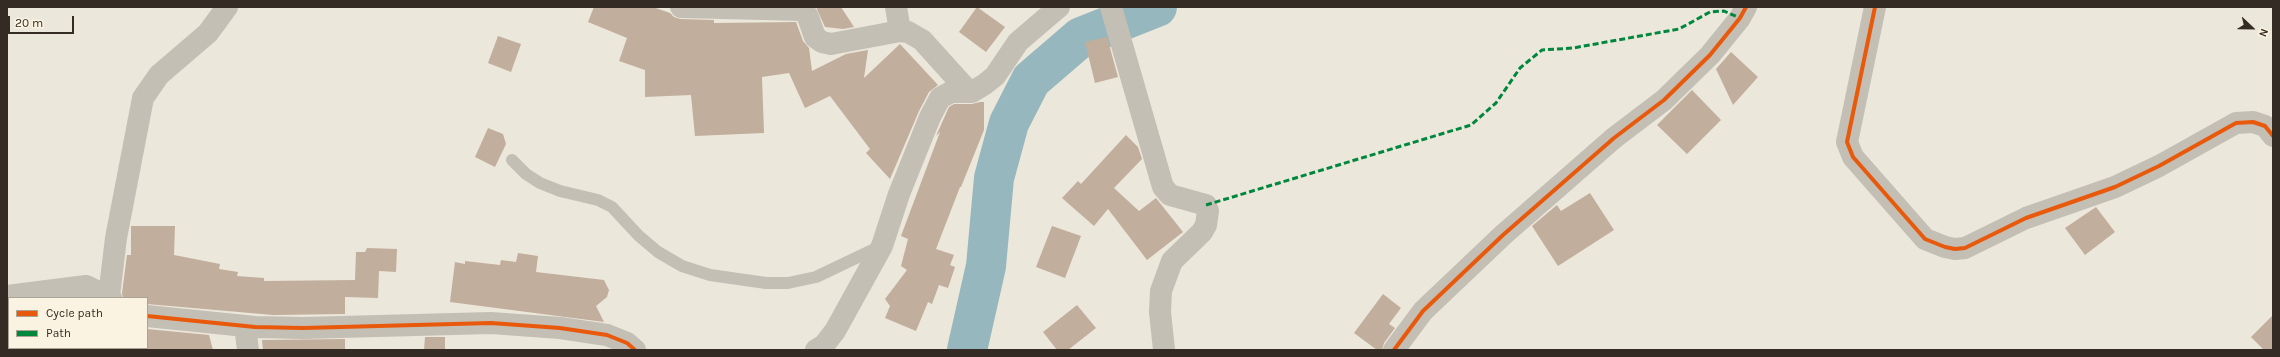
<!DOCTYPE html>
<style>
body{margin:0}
#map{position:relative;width:2280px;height:357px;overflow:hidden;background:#ece7db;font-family:Karla,sans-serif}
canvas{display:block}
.frame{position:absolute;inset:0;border:8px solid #342c24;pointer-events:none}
.legend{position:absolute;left:8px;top:297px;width:140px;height:52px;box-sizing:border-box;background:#faf3e1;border:1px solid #aba395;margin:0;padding:5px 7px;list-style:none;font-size:12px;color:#342c24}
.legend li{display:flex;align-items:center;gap:8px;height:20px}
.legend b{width:20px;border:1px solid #aba395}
.north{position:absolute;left:2232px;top:8px;width:40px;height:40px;-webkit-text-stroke:3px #faf3e1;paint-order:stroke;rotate:112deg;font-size:11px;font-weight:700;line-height:16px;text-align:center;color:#342c24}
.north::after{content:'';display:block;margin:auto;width:14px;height:18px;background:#342c24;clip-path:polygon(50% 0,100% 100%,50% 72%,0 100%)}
.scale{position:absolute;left:8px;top:16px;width:66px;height:18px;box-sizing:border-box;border:2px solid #342c24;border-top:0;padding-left:5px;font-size:12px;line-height:14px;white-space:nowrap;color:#342c24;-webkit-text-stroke:3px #faf3e1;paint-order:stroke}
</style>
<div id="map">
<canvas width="2280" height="357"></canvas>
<div class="frame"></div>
<ul class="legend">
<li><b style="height:5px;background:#e8590c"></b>Cycle path</li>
<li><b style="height:5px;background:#00873e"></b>Path</li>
</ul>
<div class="north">N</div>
<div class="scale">20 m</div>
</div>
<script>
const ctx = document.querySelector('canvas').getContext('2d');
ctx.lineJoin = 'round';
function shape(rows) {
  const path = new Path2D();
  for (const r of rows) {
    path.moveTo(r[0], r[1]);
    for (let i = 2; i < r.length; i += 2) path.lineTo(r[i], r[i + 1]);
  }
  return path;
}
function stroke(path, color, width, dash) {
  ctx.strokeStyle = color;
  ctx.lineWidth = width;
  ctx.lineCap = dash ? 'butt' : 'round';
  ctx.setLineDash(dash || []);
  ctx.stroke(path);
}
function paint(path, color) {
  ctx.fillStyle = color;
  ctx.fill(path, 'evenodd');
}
const river = shape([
 [967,350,986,266,994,178,1009,123,1031,80,1081,37,1157,7]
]);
const building = shape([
 [594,7,653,7,670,13,674,17,680,19,714,20,714,23,796,22,803,41,809,48,812,71,846,54,868,50,864,78,900,44,938,85,929,92,919,111,890,179,866,153,870,149,830,96,805,108,789,73,762,77,764,133,695,136,691,95,645,97,645,70,619,61,627,38,588,22],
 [816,7,841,7,854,27,843,29,825,27],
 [977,7,1005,27,986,52,959,32],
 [498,36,521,44,511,72,488,63],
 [1107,37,1118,77,1095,83,1085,42],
 [1731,52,1758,77,1733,105,1716,69],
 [1692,90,1721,120,1687,154,1657,125],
 [980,102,984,102,984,130,961,187,960,187,936,249,954,255,950,265,955,267,948,288,939,285,932,304,928,302,916,331,885,318,890,306,885,299,907,270,901,266,908,239,901,236,940,132,936,136,949,107,954,104,972,104],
 [488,128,503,134,506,144,495,167,475,157],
 [1126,135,1138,147,1142,159,1114,188,1139,211,1156,198,1183,232,1147,260,1108,209,1094,226,1062,198,1078,181,1081,184],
 [1590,193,1614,230,1558,266,1532,226,1557,205,1561,211],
 [2096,207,2115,232,2085,255,2065,228],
 [131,226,175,226,174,255,220,264,219,269,238,272,237,276,264,278,264,281,355,280,356,252,365,252,367,248,397,249,396,272,379,271,378,298,345,297,345,314,273,315,147,304,147,298,123,298,122,293,127,255,131,255],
 [1052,226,1081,236,1065,278,1036,267],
 [518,253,538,256,536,272,604,280,609,290,607,297,596,306,604,322,450,302,455,262,465,264,465,261,500,265,501,260,516,262],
 [1383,294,1401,308,1389,324,1395,328,1384,343,1382,350,1377,350,1354,333],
 [1077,305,1096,328,1068,350,1057,350,1043,332],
 [2273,315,2273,350,2264,350,2251,337],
 [147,329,209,335,213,350,147,350],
 [425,337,445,337,445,350,424,350],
 [345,339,345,350,263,350,262,340]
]);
const lane = shape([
 [512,160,526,174,540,183,560,191,598,200,612,207,639,236,658,252,682,266,710,275,766,283,788,283,816,277,879,247]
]);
const street = shape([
 [681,7,803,10,808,17,815,37,822,42,831,44,900,31,908,32,922,40,969,92],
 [896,7,900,31],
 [1111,7,1163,187,1170,195,1206,205,1208,211,1206,225,1202,232,1172,261,1161,291,1160,312,1164,350],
 [1875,7,1847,142,1853,157,1925,239,1945,247,1955,249,1965,248,2026,218,2115,187,2159,166,2236,123,2253,122,2265,126,2273,136],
 [7,296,86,286,111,298],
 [109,296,116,238,143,98,159,75,208,33,227,7],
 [147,316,255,327,303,328,491,323,560,328,607,335,627,343,635,350],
 [245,326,248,350],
 [816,350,824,345,835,331,882,246,899,194,930,117,940,98,951,92,972,92,985,84,995,76,1018,42,1059,7],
 [1394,350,1423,311,1503,235,1614,138,1664,100,1710,55,1740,18,1746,7]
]);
const quiet = shape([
 [1206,205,1471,125,1496,103,1520,68,1542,50,1573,48,1679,29,1710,12,1724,11,1740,18]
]);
const cycleway = shape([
 [1875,7,1847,142,1853,157,1925,239,1945,247,1955,249,1965,248,2026,218,2115,187,2159,166,2236,123,2253,122,2265,126,2273,136],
 [147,316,255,327,303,328,491,323,560,328,607,335,627,343,635,350],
 [1394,350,1423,311,1503,235,1614,138,1664,100,1710,55,1740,18,1746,7]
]);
stroke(river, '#97b7be', 40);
paint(building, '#c1ae9c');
stroke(lane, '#c4bfb5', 12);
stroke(street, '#c4bfb5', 22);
stroke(quiet, '#00873e', 3, [6, 3]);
stroke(cycleway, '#e8590c', 4);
</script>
